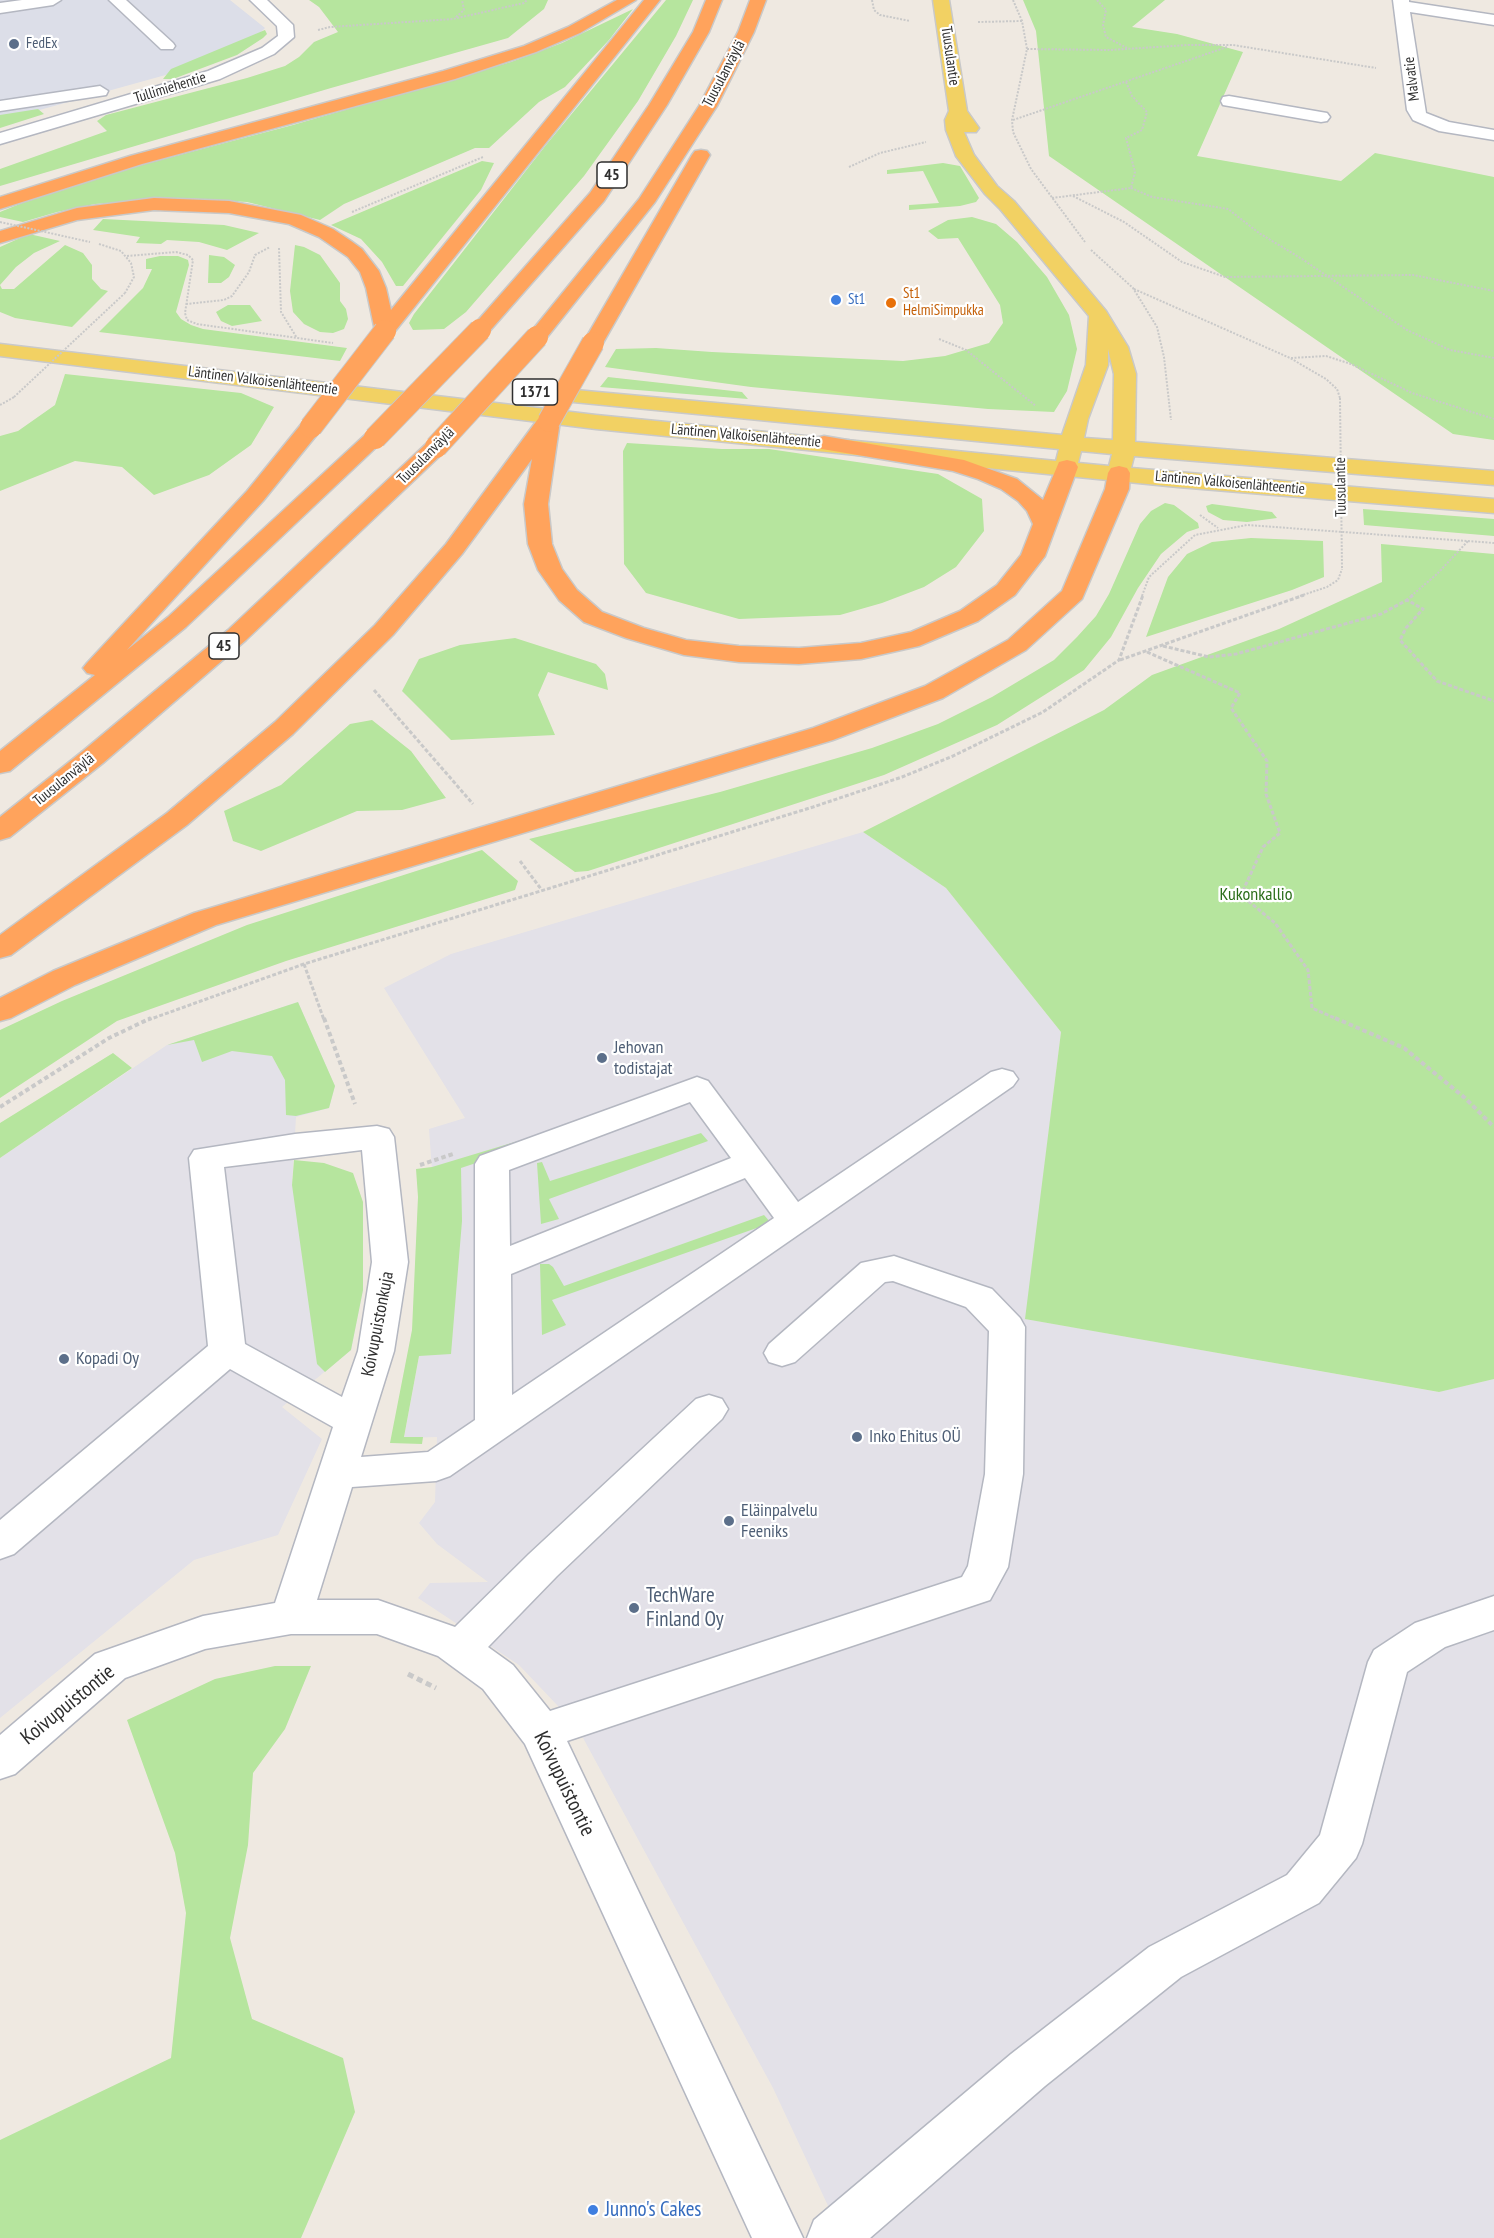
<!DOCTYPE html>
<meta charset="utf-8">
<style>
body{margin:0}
canvas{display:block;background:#efe9e1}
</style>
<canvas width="1494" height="2238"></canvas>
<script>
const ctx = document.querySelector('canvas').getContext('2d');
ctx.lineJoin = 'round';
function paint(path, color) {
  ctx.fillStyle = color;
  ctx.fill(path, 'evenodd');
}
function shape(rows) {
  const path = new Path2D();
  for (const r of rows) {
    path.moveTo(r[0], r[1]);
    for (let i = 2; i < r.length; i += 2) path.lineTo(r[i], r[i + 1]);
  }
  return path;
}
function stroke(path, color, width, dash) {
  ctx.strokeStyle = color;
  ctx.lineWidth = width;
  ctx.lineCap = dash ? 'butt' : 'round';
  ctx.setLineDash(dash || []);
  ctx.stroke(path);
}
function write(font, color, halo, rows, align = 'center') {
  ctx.font = font + ' "PT Sans Narrow",sans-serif';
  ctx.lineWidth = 4.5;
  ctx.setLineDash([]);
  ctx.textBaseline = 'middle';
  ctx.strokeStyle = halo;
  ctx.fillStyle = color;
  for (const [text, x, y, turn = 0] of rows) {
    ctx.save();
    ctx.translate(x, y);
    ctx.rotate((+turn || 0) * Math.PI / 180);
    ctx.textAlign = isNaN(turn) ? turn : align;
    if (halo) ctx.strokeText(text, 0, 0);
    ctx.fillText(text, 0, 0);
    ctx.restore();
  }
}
const industrial = shape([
 [863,832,946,888,1061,1032,1026,1319,1438,1392,1494,1379,1494,2238,843,2238,773,2088,576,1725,519,1665,418,1598,430,1583,488,1582,437,1544,419,1523,435,1502,437,1437,404,1438,438,1253,429,1129,465,1118,384,988,451,954],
 [298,1002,335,1086,329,1108,296,1117,292,1185,345,1198,363,1290,351,1350,282,1407,322,1439,278,1535,194,1560,0,1718,0,1158,167,1045]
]);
const airport = shape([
 [0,0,230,0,265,28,254,39,216,61,0,121]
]);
const green = shape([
 [309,0,548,0,544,9,508,38,331,88,0,186,0,169,107,131,97,121,106,115,247,78,285,66,299,57,314,42,338,32,319,7],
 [666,0,693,0,676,36,638,101,584,176,466,312,444,329,413,330,409,323,414,314,546,145],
 [1023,0,1165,0,1132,27,1177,34,1243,52,1197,156,1341,181,1375,153,1494,177,1494,440,1453,434,1049,156,1036,31],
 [633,9,609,40,565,87,539,102,489,148,475,148,344,204,320,220,247,202,184,198,95,204,57,212,23,222,0,217,0,212,22,203,96,177,293,125,511,62,562,43],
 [265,30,267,34,263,38,237,55,173,79,163,79,171,69],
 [38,109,44,114,0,128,0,115],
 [482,161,494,163,481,190,403,286,396,286,382,262,361,239,331,225],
 [943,163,960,166,979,198,976,202,960,206,909,210,909,205,939,203,923,171,887,174,887,170],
 [972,217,996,224,1017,242,1047,277,1069,315,1077,349,1067,391,1054,412,988,409,751,387,605,367,616,349,656,348,712,352,903,361,945,356,989,343,1003,323,1000,305,958,238,938,239,928,231,948,220],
 [103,219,224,225,259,233,227,250,199,242,167,240,161,244,136,243,140,237,93,230],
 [29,234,60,241,34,253,16,267,0,285,2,289,14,289,65,245,83,253,92,265,92,279,101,289,108,291,72,327,15,318,0,312,0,247],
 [295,245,304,247,320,255,340,283,340,301,346,309,348,319,344,329,333,333,320,332,304,324,293,312,290,291],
 [209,255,224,257,235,265,229,277,221,283,208,283],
 [160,256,178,256,188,260,189,265,176,312,181,319,191,325,203,329,347,348,340,361,99,332,143,288,152,269,146,269,146,259],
 [228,305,250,305,262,321,232,326,221,321,216,312],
 [65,374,241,393,274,407,251,445,209,475,154,495,122,467,75,461,0,491,0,436,18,431,55,405],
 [608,377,742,392,748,399,600,387],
 [627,443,722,449,769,449,938,474,982,499,984,531,956,567,924,587,882,603,840,615,739,619,646,593,624,564,623,451],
 [1165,503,1174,505,1198,523,1199,528,1187,532,1161,554,1138,588,1111,637,1084,670,997,725,884,775,588,871,575,872,529,839,720,792,872,748,938,724,992,697,1054,660,1077,637,1096,616,1109,594,1140,524,1151,511],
 [1212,504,1272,512,1277,518,1247,522,1223,520,1208,512,1206,506],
 [1363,509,1494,519,1494,536,1364,525],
 [1251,538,1323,541,1324,577,1292,590,1146,637,1168,577,1187,554,1212,542],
 [1381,544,1494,554,1494,1379,1439,1392,1025,1319,1061,1032,946,888,863,832,1104,710,1152,675,1279,629,1382,582],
 [515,638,596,664,605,674,608,690,548,672,538,695,555,735,451,740,402,691,419,659,460,645],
 [372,720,411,751,446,798,402,810,357,811,261,851,233,841,224,811,281,785,350,724],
 [482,850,518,881,515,890,286,961,117,1021,0,1098,0,1030,62,1001,247,925],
 [298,1002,335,1086,329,1108,296,1116,286,1115,285,1080,272,1056,232,1051,202,1062,194,1040,167,1045],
 [113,1053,132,1068,0,1158,0,1123],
 [701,1133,708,1141,549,1199,559,1219,541,1224,537,1163,542,1162,550,1181],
 [518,1141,521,1148,461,1168,462,1221,451,1354,419,1356,404,1437,423,1437,422,1444,390,1443,412,1330,418,1197,416,1169,432,1167],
 [294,1160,324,1163,353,1173,363,1202,363,1290,351,1350,325,1372,317,1364,292,1185],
 [764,1215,771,1223,552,1300,566,1325,542,1335,540,1264,549,1264,553,1267,564,1286],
 [275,1666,311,1666,285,1729,253,1773,248,1845,230,1938,252,2019,343,2058,355,2112,301,2238,0,2238,0,2140,171,2058,186,1913,175,1853,127,1720,215,1679]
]);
const pathFar3 = shape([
 [872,0,874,10,880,15,910,21],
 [1013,0,1022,21,1027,49,1012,120,1013,132,1031,169,1085,242],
 [1097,0,1106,10,1103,25,1106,37,1127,48],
 [456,17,464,10,462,0],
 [978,22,1022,21],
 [318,30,330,27,453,19,524,3,527,0],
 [1027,49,1110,50,1188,45,1233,45,1376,68],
 [1013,120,1227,47],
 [849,167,880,153,926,142],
 [1131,188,1152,197,1228,209,1259,233,1302,259,1407,330,1450,350,1494,358],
 [1073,196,1124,222,1182,262,1225,277,1413,275,1494,291],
 [1052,198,1131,188,1135,172,1126,138,1142,130,1147,112,1132,96,1126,82],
 [352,212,483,157],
 [99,244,121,251,131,263,134,277,125,293],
 [279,248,281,312,297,338],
 [1091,250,1133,288,1157,327,1164,357,1171,420],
 [127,256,176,252,188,255,193,260,185,313,187,320,197,324,333,343],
 [1134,289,1290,358,1326,379,1337,389,1340,398],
 [186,304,224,300,232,296,249,272,255,255,270,247],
 [939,339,966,350,1036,406],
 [1291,358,1326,356,1351,364,1412,393,1494,419],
 [0,405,14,397],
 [1200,515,1218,528],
 [1142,596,1149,577,1195,535,1247,525,1494,543],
 [1300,596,1327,587,1338,580,1342,569],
 [1411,596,1437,574,1468,541]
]);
const pathFar2 = shape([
 [1413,595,1407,600,1423,609,1406,628,1400,640,1437,681,1494,701],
 [1163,646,1209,657,1236,654,1381,614,1407,600],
 [1147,652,1240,693,1231,708,1267,761,1266,794,1280,833,1263,847,1241,895,1275,923,1308,970,1312,1008,1339,1020],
 [1120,660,1304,595],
 [374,690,473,804],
 [520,861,541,889],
 [304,964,324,1020],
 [148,1020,304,964,813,807,902,777,953,756,1043,712,1119,660,1143,595]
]);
const pathFar1 = shape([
 [324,1018,355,1104],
 [1335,1018,1404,1048,1465,1098,1494,1127],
 [0,1107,109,1038,151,1018],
 [420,1165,453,1154]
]);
const path = shape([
 [408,1674,436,1688]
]);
const minor = shape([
 [22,0,61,0,53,5,0,13,0,3,22,0],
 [109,0,126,0,173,43,175,46,173,49,161,49,109,0],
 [250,0,267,0,293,25,294,37,274,54,220,79,0,144,0,133,208,71,262,48,278,36,277,26,250,0],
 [1393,0,1409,0,1409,2,1494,15,1494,25,1410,12,1426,113,1449,122,1494,130,1494,140,1439,131,1413,120,1407,110,1393,0],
 [100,86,108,91,106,95,0,111,0,101,100,86],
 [1229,96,1321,112,1327,113,1330,117,1327,121,1321,122,1223,105,1221,101,1223,97,1229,96],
 [1002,1069,1013,1072,1018,1079,1013,1086,450,1476,436,1481,352,1487,317,1600,378,1600,455,1627,529,1554,696,1399,709,1395,722,1399,728,1409,722,1419,557,1576,488,1647,513,1665,550,1711,962,1577,968,1566,985,1474,989,1331,966,1307,893,1281,885,1282,795,1362,782,1366,769,1362,764,1353,769,1344,861,1263,894,1256,992,1289,1020,1318,1025,1327,1023,1474,1008,1567,990,1600,567,1741,803,2238,752,2238,525,1744,483,1689,438,1656,377,1634,291,1634,205,1649,125,1678,15,1774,0,1779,0,1735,95,1654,203,1616,275,1603,333,1427,230,1369,14,1554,0,1559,0,1520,208,1346,189,1158,194,1150,295,1134,377,1126,389,1129,394,1137,408,1262,394,1351,361,1457,428,1452,475,1420,475,1164,480,1156,697,1077,708,1081,798,1202,991,1072,1002,1069],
 [690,1102,731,1158,510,1246,509,1170,690,1102],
 [362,1150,372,1262,358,1351,342,1397,245,1344,224,1167,362,1150],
 [745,1178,774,1218,512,1395,511,1274,745,1178],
 [1494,1596,1494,1630,1445,1647,1407,1672,1362,1844,1356,1858,1319,1903,1181,1977,1045,2086,870,2238,807,2238,814,2220,1011,2054,1149,1947,1287,1875,1320,1835,1368,1662,1374,1650,1415,1623,1494,1596]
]);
const major = shape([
 [933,0,949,0,967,111,979,128,976,132,964,132,974,155,997,186,1014,201,1106,311,1128,347,1136,374,1135,442,1494,471,1494,485,1134,456,1131,468,1494,499,1494,513,1178,487,596,429,0,356,0,344,596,415,1056,461,1059,449,532,398,524,397,521,392,524,387,532,386,1062,435,1086,365,1089,316,1000,209,985,194,956,156,946,130,945,120,949,111,933,0],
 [1108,349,1114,374,1113,440,1084,438,1088,419,1108,365,1108,349],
 [1081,451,1112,454,1109,466,1078,463,1081,451]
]);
const highway = shape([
 [617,0,636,0,580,33,536,52,455,79,142,164,0,209,0,197,130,156,443,71,524,46,568,27,617,0],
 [644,0,660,0,392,335,385,337,378,335,375,331,366,288,360,272,348,257,319,237,289,224,229,213,154,210,77,220,0,243,0,231,77,208,154,198,229,201,301,215,333,229,351,241,362,249,379,271,386,288,391,310,644,0],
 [706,0,722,0,709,32,667,105,604,201,487,334,480,336,473,334,470,330,473,326,590,193,649,105,693,32,706,0],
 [750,0,766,0,754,32,717,106,655,202,544,341,537,343,530,341,527,337,530,333,639,199,699,106,738,32,750,0],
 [701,150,707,151,710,155,603,343,600,347,593,349,586,347,583,343,692,155,695,151,701,150],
 [549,414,557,416,560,421,548,504,552,544,562,569,577,590,602,612,644,628,686,640,739,646,799,648,861,643,911,632,960,611,997,585,1021,555,1033,524,1027,511,1018,501,1001,489,978,479,953,471,816,448,813,443,816,438,824,436,964,460,1017,479,1043,500,1059,462,1067,460,1075,462,1078,467,1045,556,1015,595,978,621,919,646,861,659,799,664,739,662,684,655,626,638,584,622,559,600,538,570,528,544,524,504,532,459,462,554,393,635,293,734,187,825,11,955,0,958,0,935,167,813,275,722,375,625,446,544,538,419,549,414],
 [311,420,319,422,322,427,319,432,263,501,127,650,168,617,367,433,375,431,383,433,386,438,186,627,10,771,0,773,0,751,95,675,87,673,83,668,87,663,247,491,303,422,311,420],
 [436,440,444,442,447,447,444,452,246,640,103,763,10,837,0,840,0,817,83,751,228,630,428,442,436,440],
 [1119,466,1127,468,1130,473,1129,489,1082,599,1026,650,943,698,833,740,216,925,75,985,11,1018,0,1021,0,998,53,971,194,913,813,728,925,686,1008,640,1062,591,1105,489,1108,473,1111,468,1119,466]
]);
const pathBridge = shape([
 [0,222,90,242],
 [14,397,125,293],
 [1340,398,1342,569]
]);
const highwayBridge = shape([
 [549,421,593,343],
 [311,427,385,331],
 [375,438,480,330],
 [436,447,537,337]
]);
const markers = [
 [14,44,6,"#5c6f8a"],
 [836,300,6,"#3f7fe0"],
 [891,303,6,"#e8710a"],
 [602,1058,6,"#5c6f8a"],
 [64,1359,6,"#5c6f8a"],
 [857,1437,6,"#5c6f8a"],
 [729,1521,6,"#5c6f8a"],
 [634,1608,6,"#5c6f8a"],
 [593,2210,6,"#3f7fe0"]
];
const farServicenames = [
 ["FedEx",26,44]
];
const farStreetnames = [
 ["Tuusulantie",950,56,82],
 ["Tuusulanväylä",724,74,-62],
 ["Malvatie",1412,79,-97],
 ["Tullimiehentie",170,88,-17],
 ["Läntinen Valkoisenlähteentie",263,381,7],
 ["Läntinen Valkoisenlähteentie",746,436,5],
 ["Tuusulanväylä",426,456,-45],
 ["Läntinen Valkoisenlähteentie",1230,483,5],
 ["Tuusulantie",1341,487,-91],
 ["Tuusulanväylä",64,780,-39]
];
const farFoodnames = [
 ["St1",903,294],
 ["HelmiSimpukka",903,311]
];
const farShopnames = [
 ["St1",848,300]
];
const shields = [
 [612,175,30],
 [535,392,45],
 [224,646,30]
];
const shieldNames = [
 ["45",612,175],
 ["1371",535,392],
 ["45",224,646]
];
const parkNames = [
 ["Kukonkallio",1256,895]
];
const serviceNames = [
 ["Jehovan",614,1048],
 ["todistajat",614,1069],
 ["Kopadi Oy",76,1359],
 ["Inko Ehitus OÜ",869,1437],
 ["Eläinpalvelu",741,1511],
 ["Feeniks",741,1532]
];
const streetNames = [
 ["Koivupuistonkuja",378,1324,-79]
];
const nearServicenames = [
 ["TechWare",646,1596],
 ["Finland Oy",646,1620]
];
const nearStreetnames = [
 ["Koivupuistontie",68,1705,-39],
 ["Koivupuistontie",564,1784,64]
];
const nearShopnames = [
 ["Junno's Cakes",605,2210]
];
paint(industrial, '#e3e1e8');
paint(airport, '#dcdee8');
paint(green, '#b6e59e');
stroke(minor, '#b4b7c1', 3);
stroke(major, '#c9c9c9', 3);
stroke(highway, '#c9c9c9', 3);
stroke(pathFar3, '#c9c9c9', 2, [2, 1.5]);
stroke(pathFar2, '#c9c9c9', 3, [4, 2]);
stroke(pathFar1, '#c9c9c9', 4, [4.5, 3]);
stroke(path, '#c9c9c9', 5, [6, 4]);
paint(minor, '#fff');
paint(major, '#f2d163');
paint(highway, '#ffa35c');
stroke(highwayBridge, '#c9c9c9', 24, []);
stroke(pathBridge, '#c9c9c9', 2, [2, 1.5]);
stroke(highwayBridge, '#ffa35c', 22);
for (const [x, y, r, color] of markers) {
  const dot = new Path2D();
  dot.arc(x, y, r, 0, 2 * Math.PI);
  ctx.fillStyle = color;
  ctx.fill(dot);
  stroke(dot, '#fff', 2);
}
write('15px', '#4e5e75', '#fff', farServicenames, 'left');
write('15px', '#2e2e2e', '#fff', farStreetnames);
write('15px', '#c56008', '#fff', farFoodnames, 'left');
write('15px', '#366cbe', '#fff', farShopnames, 'left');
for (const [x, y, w] of shields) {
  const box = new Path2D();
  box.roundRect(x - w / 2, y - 13, w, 26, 4.5);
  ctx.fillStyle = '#fff';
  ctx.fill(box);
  stroke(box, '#2e2e2e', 1.5);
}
write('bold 16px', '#2e2e2e', null, shieldNames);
write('18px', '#2c6e1b', '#fff', parkNames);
write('18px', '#4e5e75', '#fff', serviceNames, 'left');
write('18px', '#2e2e2e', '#fff', streetNames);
write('21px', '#4e5e75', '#fff', nearServicenames, 'left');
write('21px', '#2e2e2e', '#fff', nearStreetnames);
write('21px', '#366cbe', '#fff', nearShopnames, 'left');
</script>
